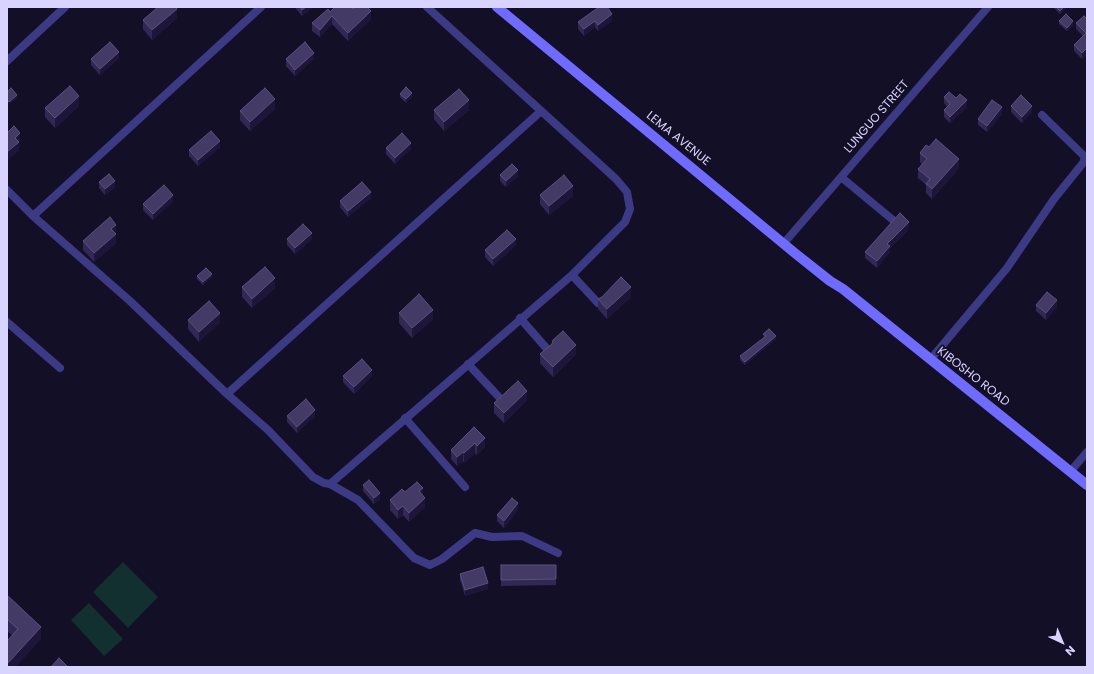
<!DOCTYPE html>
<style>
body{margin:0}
#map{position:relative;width:1094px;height:674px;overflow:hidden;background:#130f26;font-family:Poppins,sans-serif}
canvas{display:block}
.frame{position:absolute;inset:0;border:8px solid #d9d4ff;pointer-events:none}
.north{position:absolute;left:1042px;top:622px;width:40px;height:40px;-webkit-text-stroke:3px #130f26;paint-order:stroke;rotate:136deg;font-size:11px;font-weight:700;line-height:16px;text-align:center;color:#d9d4ff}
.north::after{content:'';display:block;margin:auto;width:14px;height:18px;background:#d9d4ff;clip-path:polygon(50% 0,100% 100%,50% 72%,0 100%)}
</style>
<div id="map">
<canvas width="1094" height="674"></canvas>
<div class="frame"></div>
<div class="north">N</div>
</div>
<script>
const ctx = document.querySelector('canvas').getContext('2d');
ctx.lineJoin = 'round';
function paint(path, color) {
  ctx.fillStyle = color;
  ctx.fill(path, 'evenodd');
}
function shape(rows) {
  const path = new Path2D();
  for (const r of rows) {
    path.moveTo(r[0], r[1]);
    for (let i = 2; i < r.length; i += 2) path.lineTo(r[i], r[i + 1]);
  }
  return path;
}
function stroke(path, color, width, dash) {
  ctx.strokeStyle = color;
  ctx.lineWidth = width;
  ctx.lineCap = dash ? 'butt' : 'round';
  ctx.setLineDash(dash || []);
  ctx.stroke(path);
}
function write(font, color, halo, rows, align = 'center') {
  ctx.font = font + ' Poppins,sans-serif';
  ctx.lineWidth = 3.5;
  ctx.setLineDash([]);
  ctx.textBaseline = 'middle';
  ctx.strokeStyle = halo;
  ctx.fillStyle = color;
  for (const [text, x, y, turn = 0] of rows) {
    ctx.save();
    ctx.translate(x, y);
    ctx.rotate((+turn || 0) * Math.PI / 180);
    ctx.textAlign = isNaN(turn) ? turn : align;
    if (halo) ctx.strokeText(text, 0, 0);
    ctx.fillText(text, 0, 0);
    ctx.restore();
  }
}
const green = shape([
 [123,562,158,597,128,628,93,592],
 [89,603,123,639,104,656,71,620]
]);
const minor = shape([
 [7,61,65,7],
 [841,177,893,220],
 [7,190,33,216,130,301,227,394,268,430,313,477,324,483,330,484,572,275,625,222,630,209,627,192,616,179,427,7],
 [33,216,261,7],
 [784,243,988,7],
 [572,275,598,303],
 [520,318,548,350],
 [7,322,60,368],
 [930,360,1007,268,1054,199,1083,163,1085,157,1082,154,1042,115],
 [468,364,498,396],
 [227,394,540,112],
 [405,418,465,487],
 [1070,472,1087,452],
 [330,484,358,500,414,558,430,565,442,559,475,533,492,537,522,536,558,553]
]);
const secondary = shape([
 [497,7,796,254,830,281,843,289,1087,485]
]);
const wall = shape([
 [296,7,313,7,302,16,296,9],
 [1053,7,1067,7,1060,14],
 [353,9,371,19,348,41,332,24,320,37,312,31,312,23,330,12],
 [177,18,152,40,143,29,143,20],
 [1087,19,1087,54,1082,59,1074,51,1074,45,1083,36,1076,29,1076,23],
 [612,21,598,31,595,27,584,36,578,29,578,22],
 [1059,21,1073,25,1067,31,1059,24],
 [119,58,100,75,91,65,91,59],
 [286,59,314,59,295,76,286,66],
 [400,94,412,96,406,103,400,97],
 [944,97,956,98,967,107,950,123,944,117,944,110,947,107,944,103],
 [79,106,55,128,45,117,45,108],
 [1011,106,1032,112,1022,123,1011,112],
 [275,109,250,131,240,120,240,111],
 [434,110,469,110,444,131,434,119],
 [1002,114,987,132,978,125,978,119],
 [220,147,198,166,189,156,189,150],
 [386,148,411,149,395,164,386,154],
 [920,153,959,168,932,199,926,193,926,185,918,178,918,169,922,165,920,162],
 [500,175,518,176,506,187,500,181],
 [99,182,115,187,105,195,99,188],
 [540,195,573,196,549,215,540,204],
 [371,198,348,217,340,207,340,201],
 [173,201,153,220,143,210,143,204],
 [909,229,890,248,890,252,877,268,865,258,865,252],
 [116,234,116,243,94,262,83,250,83,241],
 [287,239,312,239,295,254,287,245],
 [516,245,493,266,485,257,485,250],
 [197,276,212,277,203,285,197,279],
 [242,287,275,288,252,308,242,297],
 [631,297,607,319,598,309,598,299],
 [1036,305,1057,307,1046,320,1036,311],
 [399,313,433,319,412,338,399,323],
 [188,320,220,322,199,342,188,329],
 [763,334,776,339,745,365,740,360,740,356,764,338],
 [540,354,576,354,553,377,540,363],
 [343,376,372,376,354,394,343,382],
 [527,400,504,423,494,413,494,403],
 [287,416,315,416,297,433,287,422],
 [474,427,485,447,477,455,475,453,464,463,463,461,457,466,451,459,451,450],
 [363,485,380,499,374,504,363,491],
 [405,492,423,495,425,507,409,522,403,515,398,519,390,510,390,500],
 [518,510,504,528,497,521,497,515],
 [501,565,556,565,556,585,501,586],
 [460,574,488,589,465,596,460,580],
 [7,595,41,639,12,635,7,631]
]);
const shadedWall = shape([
 [306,7,313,7,302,16,302,10],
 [1064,7,1067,7,1060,14,1060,11],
 [177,9,177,18,152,40,152,30],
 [371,11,371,19,348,41,348,33],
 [612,14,612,21,598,31,598,25],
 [332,16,332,24,320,37,320,30],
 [595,21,595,27,584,36,584,29],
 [1073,21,1073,25,1067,31,1067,28],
 [1087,48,1087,54,1082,59,1082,53],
 [119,52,119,58,100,75,100,69],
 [314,53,314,59,295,76,295,70],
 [412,93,412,96,406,103,406,99],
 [17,95,17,98,9,105,9,102],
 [79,96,79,106,55,128,55,118],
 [275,99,275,109,250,131,250,122],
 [469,100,469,110,444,131,444,122],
 [967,100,967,107,950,123,950,117],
 [1032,106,1032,112,1022,123,1022,117],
 [1002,107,1002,114,987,132,987,126],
 [20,133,20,142,19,144,19,151,7,161,7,152,15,138],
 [220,141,220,147,198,166,198,160],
 [411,143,411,149,395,164,395,158],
 [959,159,959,168,932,199,932,189],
 [518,170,518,176,506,187,506,181],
 [115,181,115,187,105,195,105,189],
 [573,186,573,196,549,215,549,206],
 [371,192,371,198,348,217,348,211],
 [173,195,173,201,153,220,153,214],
 [909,222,909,229,890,248,890,252,877,268,877,261,887,244],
 [116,225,116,243,94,262,94,253,111,229],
 [312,233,312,239,295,254,295,248],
 [516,239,516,245,493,266,493,259],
 [212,274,212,277,203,285,203,282],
 [275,278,275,288,252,308,252,299],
 [631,287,631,297,607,319,607,309],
 [1057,300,1057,307,1046,320,1046,313],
 [433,310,433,319,412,338,412,328],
 [220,313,220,322,199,342,199,332],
 [776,336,776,339,745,365,745,362],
 [576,345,576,354,553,377,553,367],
 [372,370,372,376,354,394,354,387],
 [527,391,527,400,504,423,504,413],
 [315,410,315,416,297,433,297,427],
 [485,438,485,447,477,455,477,446],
 [475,443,475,453,464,463,464,453],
 [463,452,463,461,457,466,457,457],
 [423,488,423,497,419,491],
 [380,493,380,499,374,504,374,498],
 [425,498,425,507,409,522,409,513],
 [518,503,518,510,504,528,504,521],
 [403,506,403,515,398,519,398,510],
 [488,583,488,589,465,596,465,590],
 [41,627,41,639,16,667,7,667,7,664]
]);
const building = shape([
 [158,7,176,7,177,9,152,30,143,20,158,7],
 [300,7,306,7,302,10,300,7],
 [335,7,352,7,353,9,355,7,367,7,371,11,348,33,332,16,320,30,312,23,328,9,330,12,335,7],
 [599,7,607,7,612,14,598,25,595,21,584,29,578,22,599,7],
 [1056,7,1064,7,1060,11,1056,7],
 [1066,14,1073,21,1067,28,1059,21,1066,14],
 [1084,16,1087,19,1087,48,1082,53,1074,45,1086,33,1076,23,1084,16],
 [110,42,119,52,100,69,91,59,110,42],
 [305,42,314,53,295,70,286,59,305,42],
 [70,86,79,96,55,118,45,108,70,86],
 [406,87,412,93,406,99,400,94,406,87],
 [11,88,17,95,9,102,7,100,7,92,11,88],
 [265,88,275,99,250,122,240,111,265,88],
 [459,89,469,100,444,122,434,110,459,89],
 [949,92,956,98,960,94,967,100,950,117,944,110,950,104,944,97,949,92],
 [1021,95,1032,106,1022,117,1011,106,1021,95],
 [992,100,1002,107,987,126,978,119,992,100],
 [14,126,20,133,15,138,19,142,7,152,7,133,14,126],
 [211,131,220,141,198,160,189,150,211,131],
 [402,133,411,143,395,158,386,148,402,133],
 [936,139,959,159,932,189,926,184,930,179,918,169,927,159,920,153,926,145,929,147,936,139],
 [512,164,518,170,506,181,500,175,512,164],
 [109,174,115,181,105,189,99,182,109,174],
 [564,175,573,186,549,206,540,195,564,175],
 [362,182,371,192,348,211,340,201,362,182],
 [164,185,173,195,153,214,143,204,164,185],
 [900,213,909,222,887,244,890,246,877,261,865,252,900,213],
 [110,217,116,225,111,229,116,234,94,253,83,241,110,217],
 [303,224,312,233,295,248,287,239,303,224],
 [507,230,516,239,493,259,485,250,507,230],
 [265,267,275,278,252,299,242,287,265,267],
 [206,268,212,274,203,282,197,276,206,268],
 [621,277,631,287,607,309,598,299,602,297,621,277],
 [1047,292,1057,300,1046,313,1036,305,1047,292],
 [419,294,433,310,412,328,399,313,419,294],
 [209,301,220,313,199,332,188,320,209,301],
 [769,329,776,336,745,362,740,356,766,336,763,334,769,329],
 [563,331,576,345,553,367,540,354,552,344,553,340,563,331],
 [362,359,372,370,354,387,343,376,362,359],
 [518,381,527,391,504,413,494,403,518,381],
 [306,399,315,410,297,427,287,416,306,399],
 [474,427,485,438,477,446,475,443,464,453,463,452,457,457,451,450,474,427],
 [369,480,380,493,374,498,363,485,369,480],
 [417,482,423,488,419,491,425,498,409,513,403,506,398,510,390,500,402,489,405,492,417,482],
 [512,498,518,503,504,521,497,515,512,498],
 [501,565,556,565,556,579,501,580,501,565],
 [483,567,488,583,465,590,460,574,483,567],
 [7,595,41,627,7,664,7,641,18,629,7,619,7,595],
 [59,658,68,667,51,667,59,658]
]);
const streetNames = [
 ["LUNGUO STREET",877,117,-49],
 ["LEMA AVENUE",678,139,39],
 ["KIBOSHO ROAD",973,377,38]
];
paint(green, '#12302f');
stroke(minor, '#3d3a85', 8);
stroke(secondary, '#6f6bff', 10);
paint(wall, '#312854');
paint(shadedWall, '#1d163a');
paint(building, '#433a66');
stroke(building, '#5a527e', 1);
write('12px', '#d9d4ff', '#130f26', streetNames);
</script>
